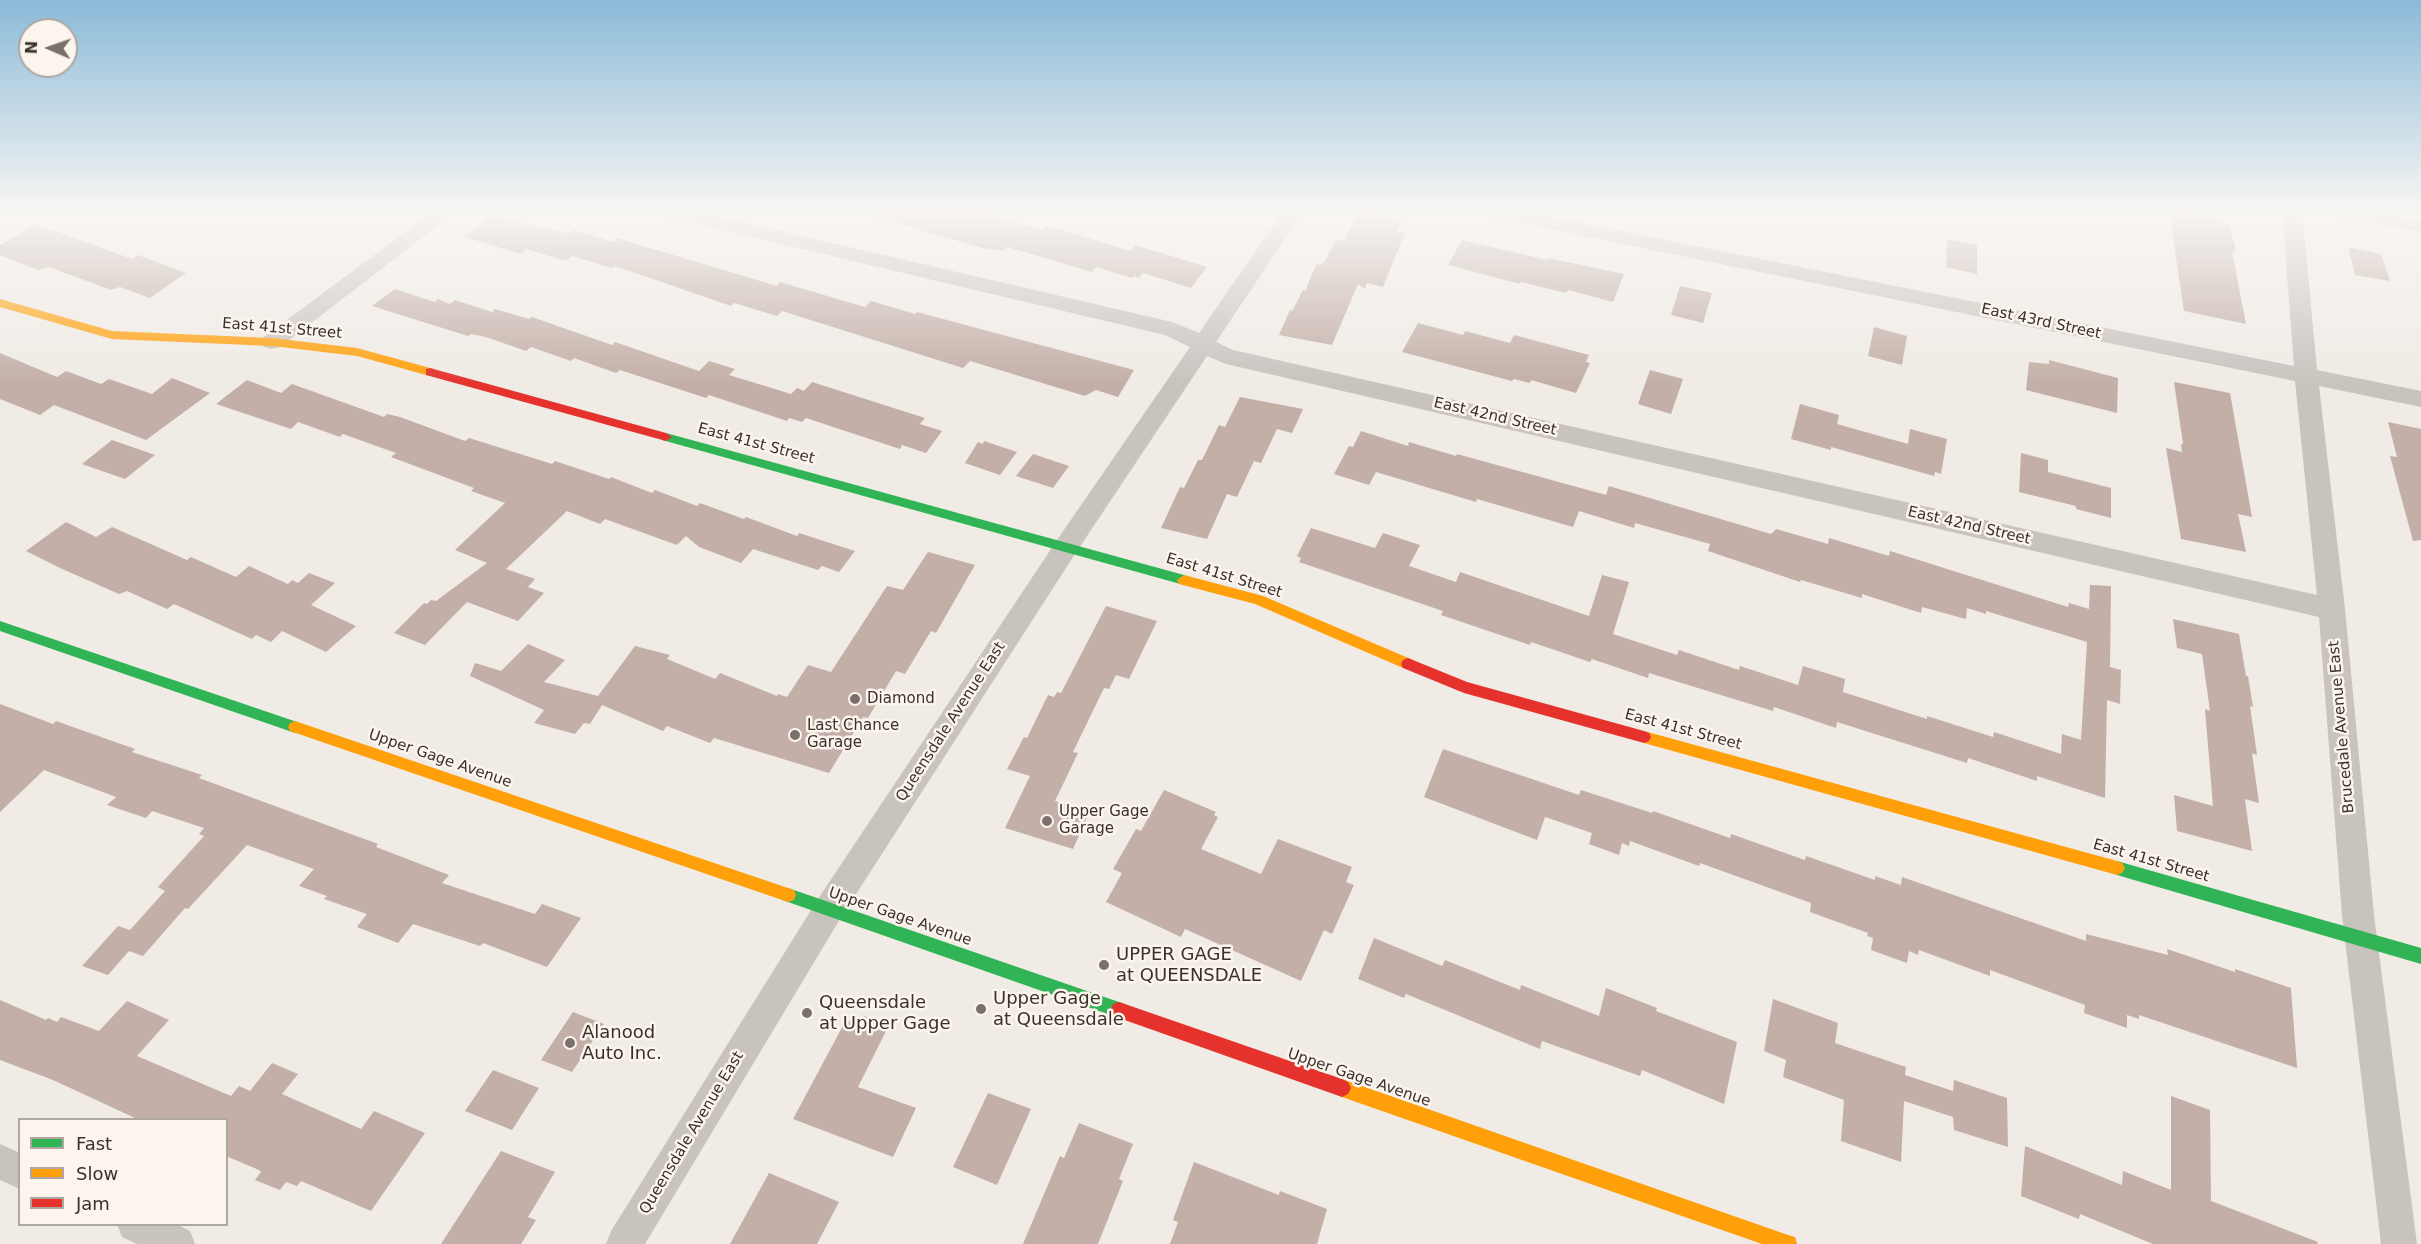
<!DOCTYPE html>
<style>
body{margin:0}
#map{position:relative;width:2421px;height:1244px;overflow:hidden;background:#f0ebe5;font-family:"DejaVu Sans",sans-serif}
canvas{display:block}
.legend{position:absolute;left:18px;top:1118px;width:210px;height:108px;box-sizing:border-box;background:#fbf5ee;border:2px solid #aea6a0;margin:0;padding:8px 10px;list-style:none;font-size:18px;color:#3b302b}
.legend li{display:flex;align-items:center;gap:12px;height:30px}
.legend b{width:30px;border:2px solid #aea6a0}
.north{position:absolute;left:18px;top:18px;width:60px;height:60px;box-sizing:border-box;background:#fbf5ee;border:2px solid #aea6a0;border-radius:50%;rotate:272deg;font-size:16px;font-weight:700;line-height:24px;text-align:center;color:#3b302b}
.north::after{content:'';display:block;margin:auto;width:21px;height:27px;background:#7a716c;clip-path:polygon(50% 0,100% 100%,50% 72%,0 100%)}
</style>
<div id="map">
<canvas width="2421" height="1244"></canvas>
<ul class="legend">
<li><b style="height:8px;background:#30b455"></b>Fast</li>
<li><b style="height:8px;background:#ff9f0a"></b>Slow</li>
<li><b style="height:8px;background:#e5322d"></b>Jam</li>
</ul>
<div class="north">N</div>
</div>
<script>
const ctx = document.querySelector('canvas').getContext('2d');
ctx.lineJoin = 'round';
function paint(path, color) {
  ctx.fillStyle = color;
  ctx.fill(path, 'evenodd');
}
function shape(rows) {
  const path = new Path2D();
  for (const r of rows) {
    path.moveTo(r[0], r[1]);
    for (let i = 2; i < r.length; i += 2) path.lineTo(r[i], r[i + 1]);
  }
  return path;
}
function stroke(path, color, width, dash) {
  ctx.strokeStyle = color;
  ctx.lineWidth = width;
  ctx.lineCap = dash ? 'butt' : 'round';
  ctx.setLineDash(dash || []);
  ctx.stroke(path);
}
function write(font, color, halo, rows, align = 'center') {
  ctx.font = font + ' "DejaVu Sans",sans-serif';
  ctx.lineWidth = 5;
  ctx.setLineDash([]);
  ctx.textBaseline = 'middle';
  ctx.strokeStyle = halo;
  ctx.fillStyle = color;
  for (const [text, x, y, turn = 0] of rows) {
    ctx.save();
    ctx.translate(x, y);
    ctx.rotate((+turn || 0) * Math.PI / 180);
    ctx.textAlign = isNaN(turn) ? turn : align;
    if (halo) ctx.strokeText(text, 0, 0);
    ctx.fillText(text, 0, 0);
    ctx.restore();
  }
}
const building = shape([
 [876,210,972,210,1042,230,1046,225,1130,251,1135,245,1207,267,1191,288,1143,273,1139,278,1134,276,1132,278,1096,267,1092,272,1007,247,1003,251,986,249,875,217],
 [1358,211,1402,220,1397,232,1405,233,1383,287,1367,283,1365,289,1358,284,1332,345,1279,335,1290,310,1292,311,1303,290,1305,291,1316,265,1324,263,1336,239,1344,241],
 [2169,211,2225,221,2225,224,2230,225,2236,252,2232,251,2246,324,2184,311],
 [491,215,569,234,574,230,613,242,617,238,777,286,780,282,865,307,871,301,915,314,917,312,1134,370,1118,397,1096,390,1085,396,970,361,963,368,782,311,777,316,734,303,731,306,615,266,612,268,572,256,566,261,526,249,521,254,464,237],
 [36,224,132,259,138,255,186,273,150,298,120,287,111,290,49,267,38,270,0,255,0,245],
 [1947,239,1977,245,1977,274,1946,267],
 [1462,240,1547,260,1548,258,1624,274,1613,302,1568,290,1566,293,1521,282,1520,284,1448,265],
 [2348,247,2381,254,2390,281,2355,275],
 [1680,286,1712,293,1703,323,1671,315],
 [395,289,435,302,438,299,450,304,455,300,492,312,495,309,529,319,532,317,612,345,615,342,699,371,709,361,735,369,729,375,791,394,797,388,804,391,812,382,925,418,920,424,942,431,926,453,902,445,900,449,806,418,802,422,789,418,787,421,709,395,706,398,620,370,616,373,574,358,571,361,531,347,526,351,486,337,471,334,468,336,372,306],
 [1418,323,1463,335,1465,331,1510,343,1514,335,1589,355,1586,362,1590,363,1576,393,1531,380,1530,383,1514,379,1512,381,1402,352],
 [1874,327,1907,336,1902,365,1868,356],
 [0,353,57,377,66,371,101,384,109,379,152,394,172,378,210,393,146,440,54,405,40,415,0,399],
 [2049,360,2118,378,2117,413,2026,390,2029,362,2049,364],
 [1650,370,1683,379,1671,414,1638,404],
 [247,380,281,393,292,384,384,417,387,414,400,417,465,441,469,438,552,464,555,461,609,479,611,477,652,493,655,490,697,506,700,503,744,519,746,517,797,536,799,533,855,551,839,572,822,566,818,570,753,549,741,563,699,547,686,536,677,545,605,519,600,524,567,511,506,569,535,579,528,587,544,593,518,621,467,602,425,645,394,633,424,603,427,604,431,600,436,601,487,563,455,550,505,503,471,491,474,488,391,457,396,453,343,434,340,437,298,422,291,429,216,404],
 [2174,382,2230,393,2252,517,2238,514,2246,552,2181,539,2166,448,2182,452,2181,444,2183,444],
 [1240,397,1303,409,1292,433,1277,429,1261,463,1254,461,1237,497,1227,494,1207,539,1161,528,1180,487,1184,488,1198,460,1202,460,1219,425,1225,427],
 [1800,404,1839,415,1837,424,1908,444,1910,429,1947,439,1941,474,1935,472,1934,476,1831,447,1831,450,1791,439],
 [2388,422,2421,429,2421,540,2413,541,2390,456,2397,457],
 [1361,431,1408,446,1409,442,1456,456,1457,454,1606,495,1609,486,1771,534,1776,529,1828,544,1829,538,1889,556,1890,551,2068,607,2069,603,2089,609,2090,585,2111,586,2110,667,2121,670,2120,704,2107,700,2105,798,2037,776,2037,781,1968,758,1967,763,1837,722,1836,728,1774,707,1773,711,1649,673,1648,678,1592,659,1590,662,1531,642,1530,645,1441,615,1443,611,1299,562,1301,558,1297,556,1311,528,1375,548,1383,533,1420,545,1409,566,1456,582,1460,572,1589,616,1602,575,1629,582,1613,634,1677,655,1679,650,1739,670,1740,666,1798,685,1803,666,1845,679,1843,692,1927,719,1927,716,1993,737,1994,732,2061,754,2062,734,2081,740,2087,642,1986,611,1986,614,1967,608,1966,619,1922,607,1921,613,1862,594,1862,598,1801,580,1800,582,1708,551,1710,544,1635,523,1634,528,1579,511,1573,527,1477,499,1476,502,1376,472,1369,485,1334,474,1349,446,1353,447],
 [112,440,155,455,125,479,82,464],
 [984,441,1017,452,1000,475,965,463,978,442,983,444],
 [2021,453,2048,460,2048,472,2111,488,2111,518,2076,509,2076,506,2019,492],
 [1033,454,1069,466,1053,488,1016,476],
 [66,522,96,537,112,527,187,560,191,557,236,577,249,566,288,584,292,580,298,583,309,573,335,583,311,605,356,626,326,652,282,631,271,642,256,635,252,639,174,604,167,609,127,591,119,594,60,568,26,551],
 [928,552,975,565,936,633,931,631,905,674,896,671,868,718,863,717,829,773,714,738,710,743,667,726,663,731,602,705,590,724,584,723,575,734,534,723,544,710,470,676,475,663,501,671,528,644,565,660,544,682,598,696,635,646,670,655,667,659,715,679,720,673,777,696,778,694,787,697,808,665,831,672,887,586,903,590],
 [1106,606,1157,621,1129,679,1116,675,1109,689,1104,688,1073,752,1078,753,1055,801,1090,811,1073,849,1005,828,1030,776,1007,769,1024,737,1027,738,1048,695,1054,697,1057,692,1061,693],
 [2173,619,2239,634,2246,676,2248,676,2253,707,2250,706,2257,755,2252,753,2259,803,2245,799,2252,851,2177,831,2174,795,2213,806,2205,709,2210,711,2202,654,2177,648],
 [0,704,53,724,56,721,135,749,132,752,202,775,199,778,378,844,376,847,449,875,442,883,535,914,542,904,581,918,547,967,483,943,480,946,413,924,398,943,357,927,367,914,324,899,327,896,299,886,314,869,247,845,188,909,185,908,143,956,129,951,108,975,82,966,118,926,130,930,165,891,158,887,204,836,199,834,204,828,152,811,146,818,107,805,116,797,44,770,0,812],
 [1443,749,1579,795,1581,790,1652,813,1653,811,1730,838,1731,834,1805,860,1806,856,1875,880,1875,876,1901,885,1902,877,2086,941,2086,934,2168,955,2167,949,2235,972,2235,969,2291,988,2297,1068,2139,1015,2139,1019,2127,1015,2127,1028,2084,1013,2085,1005,1990,970,1990,976,1919,950,1918,955,1909,951,1907,963,1871,950,1873,938,1867,936,1868,933,1810,912,1811,903,1700,863,1699,866,1630,841,1629,846,1622,843,1619,855,1589,844,1592,833,1545,817,1537,840,1424,797],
 [1164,790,1216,812,1214,815,1218,817,1201,849,1261,874,1278,839,1352,867,1346,882,1354,885,1332,934,1324,930,1301,981,1185,929,1181,937,1106,902,1122,873,1113,869,1136,829,1141,831],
 [1374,938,1442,966,1445,960,1520,990,1521,985,1599,1016,1606,988,1657,1008,1656,1011,1737,1042,1724,1104,1642,1070,1640,1076,1542,1041,1540,1049,1406,994,1404,998,1358,979],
 [1773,999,1838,1023,1835,1043,1906,1067,1905,1075,1953,1091,1954,1080,2007,1098,2008,1147,1954,1130,1953,1117,1904,1101,1901,1162,1841,1141,1844,1100,1783,1077,1786,1060,1764,1051],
 [0,1000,46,1020,48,1018,57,1022,61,1017,99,1031,127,1001,169,1020,137,1056,231,1096,239,1086,250,1091,272,1063,298,1074,282,1094,361,1129,374,1111,425,1133,371,1211,301,1181,297,1186,286,1182,280,1190,255,1180,261,1172,259,1170,226,1156,226,1119,137,1119,53,1080,0,1060],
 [573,1012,604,1024,572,1072,541,1060],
 [864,1016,889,1025,858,1087,916,1108,893,1157,793,1119,846,1020,859,1025],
 [493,1070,539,1088,512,1130,465,1111],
 [988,1093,1031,1109,997,1185,953,1167],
 [2171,1096,2210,1110,2211,1201,2318,1242,2317,1244,2153,1244,2080,1214,2079,1219,2021,1196,2025,1146,2122,1185,2123,1171,2171,1190],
 [1079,1123,1133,1144,1119,1179,1123,1181,1098,1244,1023,1244,1060,1156,1064,1158],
 [501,1151,555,1172,528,1217,536,1220,521,1244,441,1244],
 [1194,1162,1279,1195,1280,1191,1327,1209,1317,1244,1170,1244,1178,1222,1173,1220],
 [769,1173,839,1202,817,1244,730,1244]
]);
const street = shape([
 [435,210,458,210,280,347,272,349,264,347,261,342,264,337,435,210],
 [653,210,691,210,1172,322,1199,333,1284,210,1304,210,1216,342,1233,350,2317,595,2295,381,1485,216,1478,214,1475,210,1517,210,2294,366,2282,210,2302,210,2317,370,2421,391,2421,407,2319,386,2345,609,2374,915,2417,1244,2381,1244,2342,915,2319,617,1226,364,1207,356,1075,554,840,919,645,1244,606,1244,611,1231,818,899,1057,540,1190,347,1165,335,663,216,656,214,653,210],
 [2320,210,2367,210,2421,220,2421,232,2330,216,2323,214,2320,210],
 [0,1144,20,1153,20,1189,0,1180,0,1144],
 [117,1224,176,1224,190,1231,195,1244,137,1244,122,1237,117,1224]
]);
const fast = shape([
 [666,433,1184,575,1191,580,1184,585,662,440,660,437,666,433],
 [0,621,300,723,302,727,300,731,295,733,0,631,0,621],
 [2117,861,2421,948,2421,964,2117,875,2112,873,2109,868,2112,863,2117,861],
 [788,888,1119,1002,1125,1004,1127,1010,1125,1016,1119,1018,788,902,782,900,780,895,782,890,788,888]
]);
const slow = shape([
 [0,299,112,331,272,338,357,348,434,369,436,372,430,376,357,356,272,346,112,339,0,307,0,299],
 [1184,575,1263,596,1413,660,1415,664,1413,668,1403,668,1255,604,1179,584,1177,580,1184,575],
 [295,721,788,888,794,890,796,895,794,900,788,902,290,731,288,727,290,723,295,721],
 [1644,731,2117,861,2122,863,2125,868,2122,873,2117,875,1644,743,1639,741,1637,737,1639,733,1644,731],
 [1342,1079,1788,1235,1795,1237,1797,1244,1762,1244,1342,1097,1336,1094,1333,1088,1336,1082,1342,1079]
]);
const jam = shape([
 [430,368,666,433,672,437,666,441,426,375,426,369,430,368],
 [1408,658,1467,682,1644,731,1649,733,1651,737,1649,741,1644,743,1464,693,1403,668,1401,664,1403,660,1408,658],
 [1119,1002,1342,1079,1348,1082,1351,1088,1348,1094,1342,1097,1119,1018,1113,1016,1111,1010,1113,1004,1119,1002]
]);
const markers = [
 [855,699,6,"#7a716c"],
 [795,735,6,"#7a716c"],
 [1047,821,6,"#7a716c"],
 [1104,965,6,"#7a716c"],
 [981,1009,6,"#7a716c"],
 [807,1013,6,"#7a716c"],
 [570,1043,6,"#7a716c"]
];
const streetNames = [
 ["East 43rd Street",2041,322,12],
 ["East 41st Street",282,329,5],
 ["East 42nd Street",1495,417,13],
 ["East 41st Street",756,444,15],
 ["East 42nd Street",1969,526,13],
 ["East 41st Street",1224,576,17],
 ["Queensdale Avenue East",951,722,-57],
 ["Brucedale Avenue East",2342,727,-95],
 ["East 41st Street",1683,730,15],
 ["Upper Gage Avenue",440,759,19],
 ["East 41st Street",2151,861,16],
 ["Upper Gage Avenue",900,917,19],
 ["Upper Gage Avenue",1359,1078,19],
 ["Queensdale Avenue East",692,1133,-59]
];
const poiNames = [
 ["Diamond",867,699],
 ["Last Chance",807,726],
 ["Garage",807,743],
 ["Upper Gage",1059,812],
 ["Garage",1059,829]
];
const nearPoinames = [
 ["UPPER GAGE",1116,955],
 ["at QUEENSDALE",1116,976],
 ["Upper Gage",993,999],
 ["at Queensdale",993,1020],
 ["Queensdale",819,1003],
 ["at Upper Gage",819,1024],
 ["Alanood",582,1033],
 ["Auto Inc.",582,1054]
];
paint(building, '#c3afa7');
paint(street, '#c9c3be');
paint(fast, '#30b455');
paint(slow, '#ff9f0a');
paint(jam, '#e5322d');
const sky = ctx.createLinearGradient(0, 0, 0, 384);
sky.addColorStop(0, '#8bbad8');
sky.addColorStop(0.55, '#f8f6f3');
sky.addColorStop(1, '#f8f6f300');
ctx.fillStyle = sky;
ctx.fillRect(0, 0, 2421, 384);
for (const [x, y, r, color] of markers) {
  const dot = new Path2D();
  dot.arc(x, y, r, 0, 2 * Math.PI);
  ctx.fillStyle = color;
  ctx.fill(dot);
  stroke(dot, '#fbf5ee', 2);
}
write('15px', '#3b302b', '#fbf5ee', streetNames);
write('15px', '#3b302b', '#fbf5ee', poiNames, 'left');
write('18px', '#3b302b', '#fbf5ee', nearPoinames, 'left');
</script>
